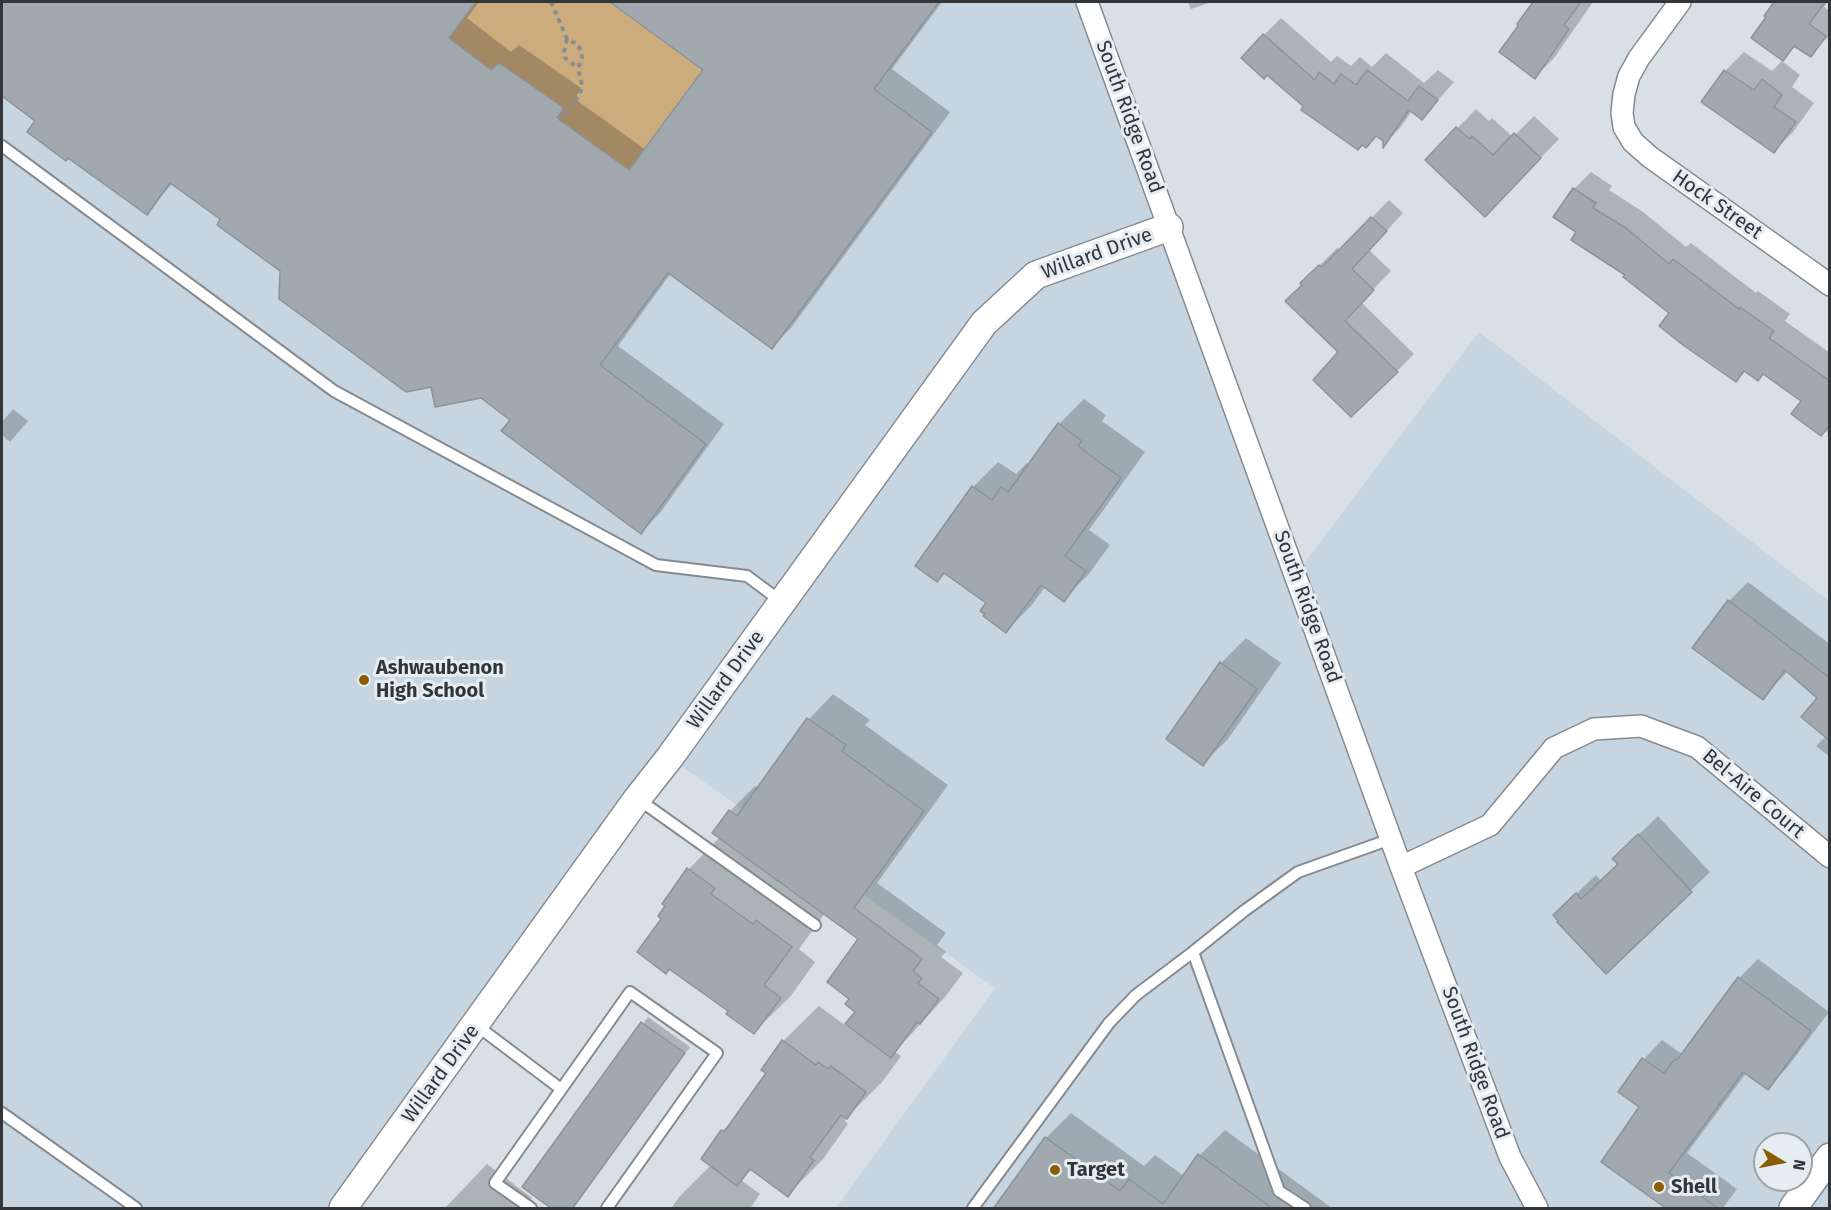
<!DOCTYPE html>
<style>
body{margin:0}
#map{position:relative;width:1831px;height:1210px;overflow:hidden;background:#d8e0e5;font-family:"Fira Sans",sans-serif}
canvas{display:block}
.frame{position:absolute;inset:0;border:3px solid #333638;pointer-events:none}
.north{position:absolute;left:1753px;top:1132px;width:60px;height:60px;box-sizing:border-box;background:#e5edf2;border:2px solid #9ea4a8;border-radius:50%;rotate:100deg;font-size:16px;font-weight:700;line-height:24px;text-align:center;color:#333638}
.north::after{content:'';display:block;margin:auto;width:21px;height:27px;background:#8a5e00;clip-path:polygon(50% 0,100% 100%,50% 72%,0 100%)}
</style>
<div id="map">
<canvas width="1831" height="1210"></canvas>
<div class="frame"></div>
<div class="north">N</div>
</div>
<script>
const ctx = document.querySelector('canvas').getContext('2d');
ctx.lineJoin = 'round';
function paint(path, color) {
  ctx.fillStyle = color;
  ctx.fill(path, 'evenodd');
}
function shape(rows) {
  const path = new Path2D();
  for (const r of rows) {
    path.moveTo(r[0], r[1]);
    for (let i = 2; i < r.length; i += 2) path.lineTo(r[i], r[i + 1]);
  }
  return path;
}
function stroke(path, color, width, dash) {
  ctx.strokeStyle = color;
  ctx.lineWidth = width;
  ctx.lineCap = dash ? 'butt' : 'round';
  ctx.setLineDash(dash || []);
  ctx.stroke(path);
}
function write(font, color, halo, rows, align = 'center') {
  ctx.font = font + ' "Fira Sans",sans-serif';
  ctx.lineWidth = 6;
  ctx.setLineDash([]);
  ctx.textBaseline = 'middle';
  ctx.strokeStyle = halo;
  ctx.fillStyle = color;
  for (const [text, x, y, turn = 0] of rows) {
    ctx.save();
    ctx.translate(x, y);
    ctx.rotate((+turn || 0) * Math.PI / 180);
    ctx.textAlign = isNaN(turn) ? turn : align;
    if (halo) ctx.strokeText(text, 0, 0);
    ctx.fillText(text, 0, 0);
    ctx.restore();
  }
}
const built = shape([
 [2,2,1087,2,1296,574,1479,332,1829,601,1829,1208,836,1208,995,988,670,758,344,1208,2,1208],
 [1765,1144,1801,1144,1801,1180,1765,1180]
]);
const green = shape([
 [476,2,610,2,703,70,629,170,557,119,563,107,499,63,491,70,449,38]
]);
const shadow = shape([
 [2,2,479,2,467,18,511,52,519,45,581,88,575,99,646,150,705,70,612,2,942,2,892,69,950,112,791,328,772,347,671,273,618,346,724,424,660,513,641,532,512,419,481,396,432,385,281,270,222,219,173,183,146,213,37,120,2,94],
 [1188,2,1212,2,1191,9],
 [1535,2,1593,2,1554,58,1535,77,1519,24],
 [1776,2,1828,2,1824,7,1830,11,1830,35,1810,55,1797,45,1783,59,1769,17,1766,15],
 [1281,18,1331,62,1337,56,1351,66,1360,57,1372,67,1386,53,1424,83,1438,70,1454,82,1422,118,1412,111,1400,128,1384,144,1384,141,1377,135,1366,146,1304,106,1264,35],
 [1744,52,1772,71,1782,61,1800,75,1792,87,1814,103,1793,132,1774,151,1725,71],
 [1476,109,1489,121,1492,118,1513,137,1534,116,1559,139,1504,196,1427,160],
 [1591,172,1612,186,1609,190,1643,212,1686,247,1691,243,1756,293,1758,291,1790,314,1785,321,1830,353,1830,434,1825,430,1803,401,1764,373,1758,379,1745,371,1736,380,1671,313,1578,232,1556,217,1574,189],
 [1389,200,1403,213,1369,250,1391,271,1361,302,1414,354,1397,371,1340,352,1302,283,1337,248,1340,250],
 [1084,399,1106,415,1102,421,1145,452,1089,530,1110,545,1088,575,1063,600,1045,587,1031,606,1006,631,987,614,988,602,945,572,917,566,973,487,998,462,1016,474,1027,463,1029,465,1059,424],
 [13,409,28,421,10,442,2,435,2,422],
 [1748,582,1830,644,1830,757,1816,746,1826,736,1819,698,1788,671,1762,698,1729,601],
 [1246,638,1281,663,1228,739,1203,764,1221,663],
 [833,694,870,720,865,725,948,785,877,883,946,933,937,945,946,952,941,957,963,973,945,997,895,1052,901,1056,882,1082,849,1115,845,1121,848,1124,823,1159,788,1195,752,1169,741,1180,760,1194,751,1207,754,1208,671,1208,680,1196,711,1165,722,1131,738,1116,768,1073,783,1041,819,1006,846,1026,857,1011,851,998,860,939,825,913,799,949,815,962,790,997,754,1032,730,1010,663,918,667,906,664,903,689,869,720,837,730,811,755,786,758,788,809,719],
 [1658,816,1710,872,1606,972,1574,896,1596,875,1601,881,1619,864,1633,840],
 [1758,959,1829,1012,1786,1069,1767,1088,1747,1072,1687,1153,1737,1189,1723,1208,1669,1208,1641,1107,1644,1059,1662,1040,1682,1054,1739,978],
 [648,1017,690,1047,572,1208,554,1208,524,1186],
 [1071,1113,1144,1166,1155,1155,1184,1176,1200,1155,1225,1130,1332,1208,995,1208,1046,1138],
 [487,1164,532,1198,525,1208,445,1208]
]);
const building = shape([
 [2,2,476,2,449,38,491,70,499,63,564,108,557,118,629,170,703,70,610,2,939,2,874,89,932,132,772,349,668,273,600,365,706,444,641,534,501,431,510,420,481,398,435,407,431,387,406,392,279,299,280,271,217,225,220,219,170,183,147,215,68,158,66,161,27,132,35,121,2,96,2,2],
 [1533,2,1581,2,1564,25,1569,29,1535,79,1499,52,1518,26,1517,24,1533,2],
 [1774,2,1825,2,1809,24,1826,36,1811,57,1794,46,1783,61,1751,38,1766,17,1764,16,1774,2],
 [1263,34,1315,80,1319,72,1334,84,1341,74,1356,85,1367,70,1408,101,1419,86,1438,100,1422,120,1409,110,1383,148,1383,141,1376,136,1366,148,1362,145,1358,150,1301,110,1303,106,1267,75,1264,79,1241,58,1263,34],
 [1724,70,1754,90,1762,79,1782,95,1774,107,1796,122,1774,153,1701,102,1724,70],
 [1456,127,1470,139,1472,136,1493,155,1514,133,1541,158,1485,217,1425,160,1456,127],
 [1573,188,1596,203,1593,208,1626,228,1669,264,1673,259,1739,309,1740,307,1774,331,1769,338,1830,381,1830,425,1821,436,1791,414,1801,401,1763,374,1758,381,1744,371,1736,382,1683,345,1659,326,1669,313,1623,277,1625,275,1571,240,1576,232,1553,217,1573,188],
 [1371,217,1387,231,1352,269,1374,290,1345,321,1398,372,1351,417,1313,380,1338,352,1285,301,1302,285,1300,283,1319,265,1322,267,1371,217],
 [1058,423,1082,441,1078,446,1121,478,1065,556,1086,571,1064,602,1041,585,1006,633,983,616,985,614,980,611,986,603,944,573,937,582,915,566,972,486,992,500,1001,487,1008,492,1058,423],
 [1728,600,1830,678,1830,741,1801,717,1817,698,1785,670,1763,700,1692,648,1728,600],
 [1220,662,1257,689,1203,766,1166,739,1220,662],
 [807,718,846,745,842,751,924,811,854,908,922,959,913,971,922,978,918,983,939,999,920,1024,917,1022,891,1058,845,1024,855,1012,845,1004,849,999,827,982,858,939,712,833,729,810,737,816,807,718],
 [1638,834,1692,892,1606,974,1557,922,1558,921,1553,915,1576,893,1581,899,1618,864,1612,859,1638,834],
 [687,868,715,888,711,894,753,924,756,920,792,947,764,985,781,998,754,1034,726,1014,728,1011,669,969,666,974,637,952,661,919,658,916,665,906,662,904,687,868],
 [1738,977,1811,1031,1768,1090,1743,1072,1669,1173,1719,1209,1667,1209,1601,1162,1639,1107,1618,1092,1642,1058,1664,1073,1675,1059,1677,1060,1738,977],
 [641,1022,685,1053,572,1209,552,1209,522,1187,641,1022],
 [782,1040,816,1065,818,1062,828,1069,831,1066,866,1092,847,1119,841,1115,810,1157,814,1160,788,1197,750,1169,737,1186,701,1159,721,1130,724,1132,766,1073,761,1070,782,1040],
 [1045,1137,1120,1191,1129,1179,1163,1204,1198,1154,1273,1209,993,1209,1045,1137]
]);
const path = shape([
 [551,2,567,39,577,44,581,50,582,58,578,68,582,85,580,94,560,121],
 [567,39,564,52,565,58,578,68]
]);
const service = shape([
 [2,146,334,391,656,565,747,576,782,602],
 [638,799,815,925],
 [1193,952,1279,1191,1305,1208],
 [476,1025,561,1089],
 [2,1113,136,1208],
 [531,1208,495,1183,630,992,717,1053,607,1208],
 [973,1208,1109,1023,1136,995,1193,952,1244,911,1298,872,1391,839]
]);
const minor = shape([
 [1087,2,1401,867,1510,1157,1537,1208],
 [1680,2,1639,58,1629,76,1624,94,1622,113,1624,127,1633,142,1650,157,1830,285],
 [1401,867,1490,825,1554,748,1594,729,1641,726,1697,747,1830,857]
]);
const tertiary = shape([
 [343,1208,637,799,670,757,984,323,1036,275,1169,227],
 [1793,1208,1830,1157]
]);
const markers = [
 [364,680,6,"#8a5e00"],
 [1055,1170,6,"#8a5e00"],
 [1659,1187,6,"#8a5e00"]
];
const streetNames = [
 ["South Ridge Road",1129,117,70],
 ["Hock Street",1717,205,35],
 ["Willard Drive",1097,254,-20],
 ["South Ridge Road",1307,607,70],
 ["Willard Drive",726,680,-54],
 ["Bel-Aire Court",1753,794,40],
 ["South Ridge Road",1475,1063,70],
 ["Willard Drive",441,1074,-54]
];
const poiNames = [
 ["Ashwaubenon",376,668],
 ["High School",376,691],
 ["Target",1067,1170],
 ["Shell",1671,1187]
];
paint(built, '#c6d5df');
paint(green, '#ccac7c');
paint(shadow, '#0003');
paint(building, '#a1a9ae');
stroke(building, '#8c9398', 1.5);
stroke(service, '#848c91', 14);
stroke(minor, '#848c91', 24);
stroke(tertiary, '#848c91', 30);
stroke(path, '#888d91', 4, [4.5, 4.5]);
stroke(service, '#fff', 10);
stroke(minor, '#fff', 21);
stroke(tertiary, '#fff', 27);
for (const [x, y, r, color] of markers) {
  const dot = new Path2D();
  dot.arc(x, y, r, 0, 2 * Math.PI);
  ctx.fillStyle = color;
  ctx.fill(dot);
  stroke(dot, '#e5edf2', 2);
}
write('20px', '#333638', '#e5edf2', streetNames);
write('bold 20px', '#333638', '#e5edf2', poiNames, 'left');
</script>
